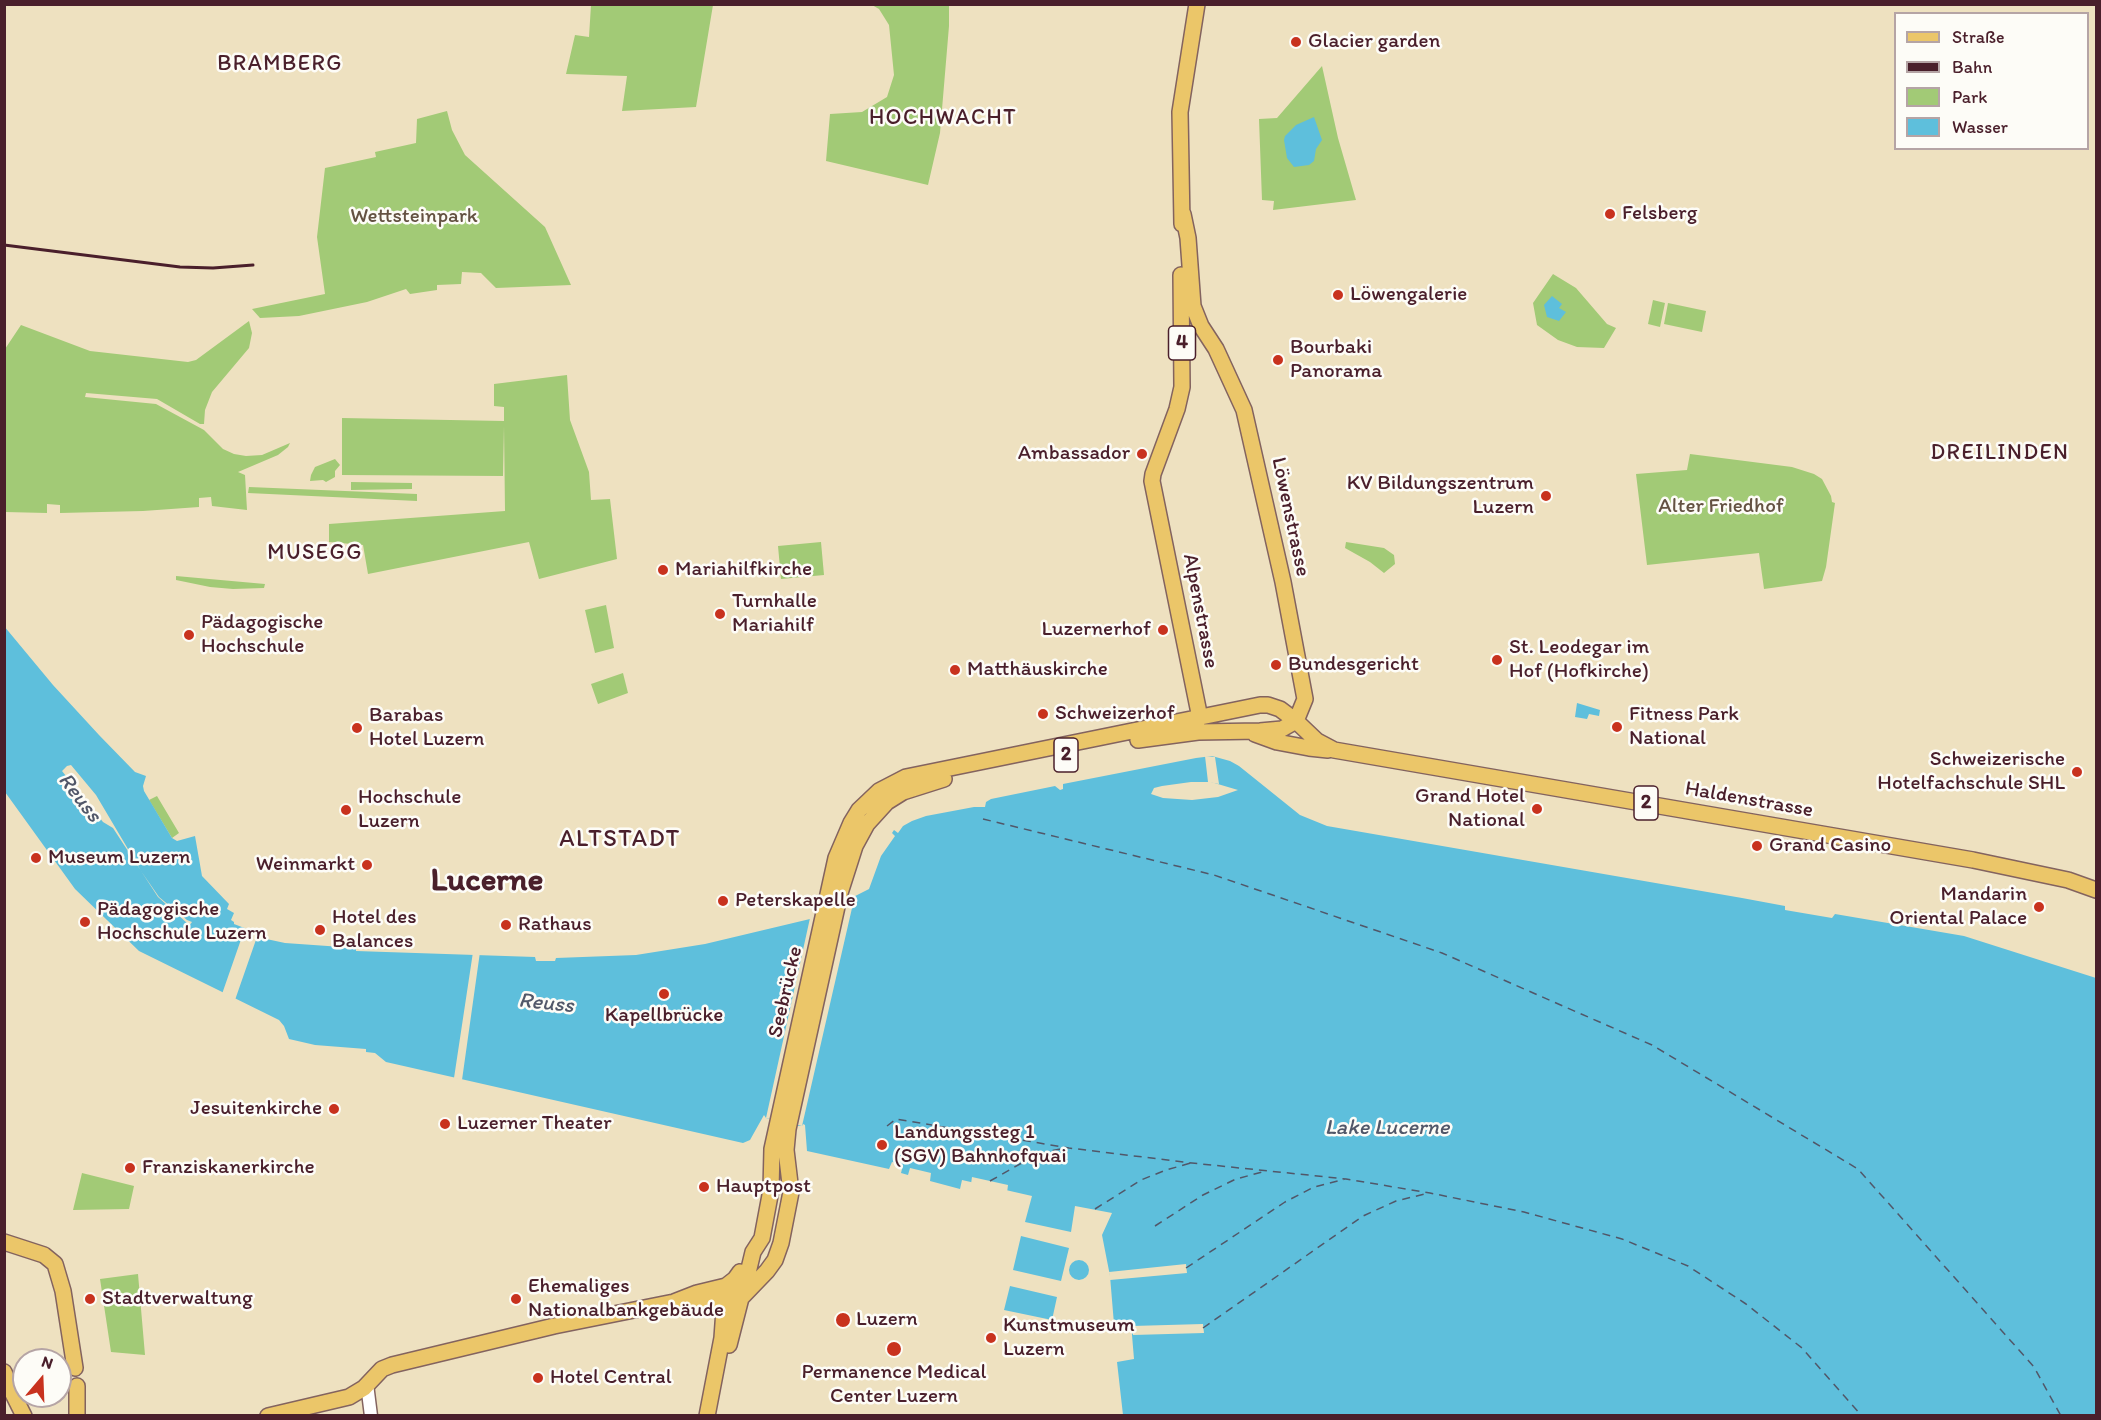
<!DOCTYPE html>
<meta charset="utf-8">
<style>
body{margin:0}
#map{position:relative;width:2101px;height:1420px;overflow:hidden;background:#eee1c0;font-family:Itim,sans-serif}
canvas{display:block}
.frame{position:absolute;inset:0;border:6px solid #4a1f2b;pointer-events:none}
.legend{position:absolute;left:1894px;top:12px;width:195px;height:138px;box-sizing:border-box;background:#fdfcf7;border:2px solid #b5a4a5;margin:0;padding:8px 10px;list-style:none;font-size:18px;color:#4a1f2b}
.legend li{display:flex;align-items:center;gap:12px;height:30px}
.legend b{width:30px;border:2px solid #b5a4a5}
.north{position:absolute;left:12px;top:1348px;width:60px;height:60px;box-sizing:border-box;background:#fdfcf7;border:2px solid #b5a4a5;border-radius:50%;rotate:19deg;font-size:16px;font-weight:700;line-height:24px;text-align:center;color:#4a1f2b}
.north::after{content:'';display:block;margin:auto;width:21px;height:27px;background:#c8321e;clip-path:polygon(50% 0,100% 100%,50% 72%,0 100%)}
</style>
<div id="map">
<canvas width="2101" height="1420"></canvas>
<div class="frame"></div>
<ul class="legend">
<li><b style="height:8px;background:#ebc669"></b>Straße</li>
<li><b style="height:8px;background:#4a1f2b"></b>Bahn</li>
<li><b style="height:16px;background:#a2ca76"></b>Park</li>
<li><b style="height:16px;background:#5ebfdc"></b>Wasser</li>
</ul>
<div class="north">N</div>
</div>
<script>
const ctx = document.querySelector('canvas').getContext('2d');
ctx.lineJoin = 'round';
function paint(path, color) {
  ctx.fillStyle = color;
  ctx.fill(path, 'evenodd');
}
function shape(rows) {
  const path = new Path2D();
  for (const r of rows) {
    if (r.length === 3) {
      path.moveTo(r[0] + r[2], r[1]);
      path.arc(r[0], r[1], r[2], 0, 2 * Math.PI);
      continue;
    }
    path.moveTo(r[0], r[1]);
    for (let i = 2; i < r.length; i += 2) path.lineTo(r[i], r[i + 1]);
  }
  return path;
}
function stroke(path, color, width, dash) {
  ctx.strokeStyle = color;
  ctx.lineWidth = width;
  ctx.lineCap = dash ? 'butt' : 'round';
  ctx.setLineDash(dash || []);
  ctx.stroke(path);
}
function write(font, color, halo, rows, align = 'center') {
  ctx.font = font + ' Itim,sans-serif';
  ctx.lineWidth = 5;
  ctx.setLineDash([]);
  ctx.textBaseline = 'middle';
  ctx.strokeStyle = halo;
  ctx.fillStyle = color;
  for (const [text, x, y, turn = 0] of rows) {
    ctx.save();
    ctx.translate(x, y);
    ctx.rotate((+turn || 0) * Math.PI / 180);
    ctx.textAlign = isNaN(turn) ? turn : align;
    if (halo) ctx.strokeText(text, 0, 0);
    ctx.fillText(text, 0, 0);
    ctx.restore();
  }
}
const green = shape([
 [591,5,713,5,696,107,622,111,627,76,566,74,575,35,589,37],
 [872,5,949,5,949,26,940,133,928,185,826,161,830,114,862,112,887,97,894,75,889,25,879,9],
 [1322,66,1338,138,1356,200,1273,210,1274,201,1262,200,1259,119,1277,118],
 [447,111,452,130,465,155,545,227,571,285,496,288,481,273,462,272,461,284,437,285,437,290,410,294,406,289,367,302,299,316,260,318,252,309,325,294,317,237,325,168,376,157,375,152,416,143,417,119],
 [1553,274,1576,288,1607,324,1616,328,1604,348,1577,347,1558,340,1537,325,1533,303],
 [1653,300,1665,303,1660,327,1648,324],
 [1668,303,1706,311,1702,332,1664,324],
 [249,321,252,333,249,348,212,392,205,410,204,424,200,424,157,399,86,393,85,397,156,404,204,430,223,449,234,454,246,456,262,455,290,443,288,447,278,455,238,472,245,475,247,510,212,506,211,497,199,498,199,507,143,511,60,513,60,505,47,504,47,513,5,512,5,349,21,325,90,351,188,362,196,360],
 [567,375,570,420,589,472,591,500,610,499,617,559,539,579,529,542,368,574,363,545,329,542,329,524,505,511,504,426,503,476,342,475,342,418,504,421,504,407,494,406,494,384],
 [1690,454,1792,467,1814,474,1822,479,1831,496,1832,502,1835,503,1826,567,1822,581,1764,589,1759,553,1647,565,1636,474,1687,470],
 [335,459,340,465,335,471,335,477,326,482,323,480,310,481,311,475,315,467],
 [351,482,412,483,412,489,351,490],
 [249,487,417,494,417,501,248,493],
 [821,542,824,575,781,579,778,546],
 [1346,542,1384,548,1394,555,1395,564,1384,573,1370,562,1345,548],
 [176,576,265,584,264,588,233,589,210,587,176,580],
 [606,605,614,648,595,653,585,610],
 [623,673,628,693,598,704,591,684],
 [157,796,179,833,172,838,149,800],
 [82,1173,134,1186,129,1209,73,1210],
 [138,1274,145,1355,111,1352,100,1279]
]);
const water = shape([
 [1314,117,1322,140,1316,149,1314,161,1309,165,1294,167,1287,158,1284,140,1285,136,1296,125],
 [1552,296,1562,304,1559,308,1566,312,1559,321,1547,317,1544,305],
 [4,626,53,685,99,735,135,772,146,776,143,786,144,791,172,838,177,841,195,836,202,876,229,904,227,909,234,913,231,920,234,922,234,924,247,929,257,937,285,943,356,948,356,951,535,957,536,961,555,961,556,958,636,955,705,944,810,919,869,889,881,856,895,836,892,833,894,830,898,833,903,826,912,821,926,816,974,807,985,807,986,802,991,799,1055,786,1060,790,1063,789,1063,784,1196,758,1212,756,1230,761,1239,766,1300,815,1327,826,1742,898,1785,906,1785,910,1832,918,1835,914,1964,936,2096,978,2096,1415,1123,1415,1117,1362,1134,1359,1131,1323,1114,1324,1110,1276,1102,1235,1112,1213,1075,1206,1071,1232,1025,1222,1032,1196,962,1180,960,1189,930,1181,931,1173,910,1168,908,1175,901,1173,903,1165,892,1162,889,1169,807,1151,805,1125,803,1124,802,1126,798,1126,766,1118,764,1115,750,1140,743,1143,386,1062,375,1053,366,1052,366,1049,315,1045,289,1039,284,1026,279,1020,139,951,75,889,5,792],
 [71,765,96,795,141,871,159,897,187,920,192,922,183,934,182,933,187,923,158,897,113,828,103,822,62,771,67,766],
 [1191,782,1211,782,1238,790,1218,797,1192,800,1163,798,1151,794,1154,788,1162,786],
 [1577,703,1600,710,1599,716,1589,714,1587,719,1575,717],
 [1021,1236,1069,1248,1061,1281,1013,1270],
 [1079,1270,10],
 [1010,1286,1057,1297,1052,1320,1004,1310]
]);
const pier = shape([
 [1205,756,1215,757,1219,784,1208,782],
 [855,895,802,1126,766,1118,810,918],
 [245,928,258,934,235,1000,222,994],
 [473,952,480,952,462,1080,454,1078],
 [972,1177,1008,1185,1007,1193,971,1184],
 [1186,1264,1187,1273,1110,1280,1109,1272],
 [1203,1324,1204,1333,1133,1335,1132,1326]
]);
const ferry = shape([
 [983,819,1214,875,1442,953,1652,1045,1858,1169,2034,1367,2061,1416],
 [887,1126,896,1119,1069,1148,1192,1163,1346,1179,1430,1193,1524,1212,1622,1239,1688,1266,1746,1304,1802,1348,1862,1416],
 [990,1181,1027,1160,1046,1152,1065,1148],
 [1095,1209,1141,1180,1166,1170,1191,1163],
 [1155,1226,1203,1195,1236,1179,1266,1171],
 [1186,1268,1285,1202,1314,1187,1345,1179],
 [1203,1328,1363,1216,1396,1201,1429,1193]
]);
const minor = shape([
 [367,1384,371,1416]
]);
const major = shape([
 [1182,224,1180,112,1197,4],
 [1181,275,1182,387,1177,409,1153,474,1152,481,1200,718],
 [1255,734,1277,742,1309,748,1328,750],
 [1138,740,1198,732,1260,731,1282,729,1296,721,1305,699,1283,582,1244,410,1216,349,1201,326,1193,306,1188,238,1183,214],
 [4,1242,44,1255,55,1264,63,1291,75,1368],
 [680,1302,698,1303,737,1297],
 [729,1345,741,1298,767,1271,775,1260,781,1243,791,1192,786,1150,788,1129,840,893,855,846,867,824,887,802,903,792,944,779],
 [4,1372,12,1392,24,1416],
 [77,1416,77,1386],
 [268,1416,349,1397,364,1388,382,1369,392,1365,554,1326,674,1302,697,1293,726,1286,735,1279,740,1272],
 [707,1416,722,1338,724,1310,732,1295,747,1277,753,1252,762,1238,771,1190,772,1149,836,858,851,823,859,810,879,791,906,777,1260,705,1268,705,1280,709,1296,721,1317,741,1334,750,1973,860,2068,880,2096,890]
]);
const rail = shape([
 [4,245,180,267,213,268,253,265]
]);
const markers = [
 [1296,42,6,"#c8321e"],
 [1610,214,6,"#c8321e"],
 [1338,295,6,"#c8321e"],
 [1278,360,6,"#c8321e"],
 [1142,454,6,"#c8321e"],
 [1546,496,6,"#c8321e"],
 [663,570,6,"#c8321e"],
 [720,614,6,"#c8321e"],
 [1163,630,6,"#c8321e"],
 [189,635,6,"#c8321e"],
 [1497,660,6,"#c8321e"],
 [1276,665,6,"#c8321e"],
 [955,670,6,"#c8321e"],
 [1043,714,6,"#c8321e"],
 [1617,727,6,"#c8321e"],
 [357,728,6,"#c8321e"],
 [2077,772,6,"#c8321e"],
 [1537,809,6,"#c8321e"],
 [346,810,6,"#c8321e"],
 [1757,846,6,"#c8321e"],
 [36,858,6,"#c8321e"],
 [367,865,6,"#c8321e"],
 [723,901,6,"#c8321e"],
 [2039,907,6,"#c8321e"],
 [85,922,6,"#c8321e"],
 [506,925,6,"#c8321e"],
 [320,930,6,"#c8321e"],
 [664,994,6,"#c8321e"],
 [334,1109,6,"#c8321e"],
 [445,1124,6,"#c8321e"],
 [882,1145,6,"#c8321e"],
 [130,1168,6,"#c8321e"],
 [704,1187,6,"#c8321e"],
 [90,1299,6,"#c8321e"],
 [516,1299,6,"#c8321e"],
 [843,1320,8,"#c8321e"],
 [991,1338,6,"#c8321e"],
 [894,1349,8,"#c8321e"],
 [538,1378,6,"#c8321e"]
];
const shields = [
 [1182,343,27],
 [1066,755,24],
 [1646,803,24]
];
const shieldNames = [
 ["4",1182,343],
 ["2",1066,755],
 ["2",1646,803]
];
const poiNames = [
 ["Glacier garden",1308,42],
 ["Felsberg",1622,214],
 ["Löwengalerie",1350,295],
 ["Bourbaki",1290,348],
 ["Panorama",1290,372],
 ["Ambassador",1130,454,"right"],
 ["KV Bildungszentrum",1534,484,"right"],
 ["Luzern",1534,508,"right"],
 ["Mariahilfkirche",675,570],
 ["Turnhalle",732,602],
 ["Mariahilf",732,626],
 ["Pädagogische",201,623],
 ["Hochschule",201,647],
 ["Luzernerhof",1151,630,"right"],
 ["St. Leodegar im",1509,648],
 ["Hof (Hofkirche)",1509,672],
 ["Bundesgericht",1288,665],
 ["Matthäuskirche",967,670],
 ["Schweizerhof",1055,714],
 ["Fitness Park",1629,715],
 ["National",1629,739],
 ["Barabas",369,716],
 ["Hotel Luzern",369,740],
 ["Schweizerische",2065,760,"right"],
 ["Hotelfachschule SHL",2065,784,"right"],
 ["Grand Hotel",1525,797,"right"],
 ["National",1525,821,"right"],
 ["Hochschule",358,798],
 ["Luzern",358,822],
 ["Grand Casino",1769,846],
 ["Museum Luzern",48,858],
 ["Weinmarkt",355,865,"right"],
 ["Mandarin",2027,895,"right"],
 ["Oriental Palace",2027,919,"right"],
 ["Peterskapelle",735,901],
 ["Pädagogische",97,910],
 ["Hochschule Luzern",97,934],
 ["Hotel des",332,918],
 ["Balances",332,942],
 ["Rathaus",518,925],
 ["Kapellbrücke",664,1016,"center"],
 ["Jesuitenkirche",322,1109,"right"],
 ["Luzerner Theater",457,1124],
 ["Landungssteg 1",894,1133],
 ["(SGV) Bahnhofquai",894,1157],
 ["Franziskanerkirche",142,1168],
 ["Hauptpost",716,1187],
 ["Ehemaliges",528,1287],
 ["Nationalbankgebäude",528,1311],
 ["Stadtverwaltung",102,1299],
 ["Luzern",856,1320],
 ["Kunstmuseum",1003,1326],
 ["Luzern",1003,1350],
 ["Permanence Medical",894,1373,"center"],
 ["Center Luzern",894,1397,"center"],
 ["Hotel Central",550,1378]
];
const parkNames = [
 ["Wettsteinpark",414,217],
 ["Alter Friedhof",1721,507]
];
const streetNames = [
 ["Löwenstrasse",1290,517,78],
 ["Alpenstrasse",1200,611,79],
 ["Haldenstrasse",1749,800,10],
 ["Seebrücke",786,992,-77]
];
const neighbourhoodNames = [
 ["BRAMBERG",280,64],
 ["HOCHWACHT",943,118],
 ["DREILINDEN",2000,453],
 ["MUSEGG",315,553]
];
const waterNames = [
 ["Reuss",79,798,52],
 ["Reuss",546,1004,6],
 ["Lake Lucerne",1387,1128]
];
const quarterNames = [
 ["ALTSTADT",620,840]
];
const townNames = [
 ["Lucerne",487,882]
];
paint(green, '#a2ca76');
paint(water, '#5ebfdc');
paint(pier, '#eee1c0');
stroke(ferry, '#515769', 1.5, [8, 6]);
stroke(minor, '#83635f', 15);
stroke(major, '#83635f', 18);
stroke(minor, '#fff', 12);
stroke(major, '#ebc669', 15);
stroke(rail, '#4a1f2b', 3);
for (const [x, y, r, color] of markers) {
  const dot = new Path2D();
  dot.arc(x, y, r, 0, 2 * Math.PI);
  ctx.fillStyle = color;
  ctx.fill(dot);
  stroke(dot, '#fdfcf7', 2);
}
for (const [x, y, w] of shields) {
  const box = new Path2D();
  box.roundRect(x - w / 2, y - 17, w, 34, 4.5);
  ctx.fillStyle = '#fdfcf7';
  ctx.fill(box);
  stroke(box, '#4a1f2b', 1.5);
}
write('bold 20px', '#4a1f2b', null, shieldNames);
write('21px', '#4a1f2b', '#fdfcf7', poiNames, 'left');
write('21px', '#645242', '#fdfcf7', parkNames);
write('21px', '#4a1f2b', '#fdfcf7', streetNames);
ctx.letterSpacing = '1.5px';
write('22px', '#4a1f2b', '#fdfcf7', neighbourhoodNames);
ctx.letterSpacing = '0px';
write('italic 22px', '#515769', '#fdfcf7', waterNames);
ctx.letterSpacing = '1.5px';
write('24px', '#4a1f2b', '#fdfcf7', quarterNames);
ctx.letterSpacing = '0px';
write('bold 33px', '#4a1f2b', '#fdfcf7', townNames);
</script>
